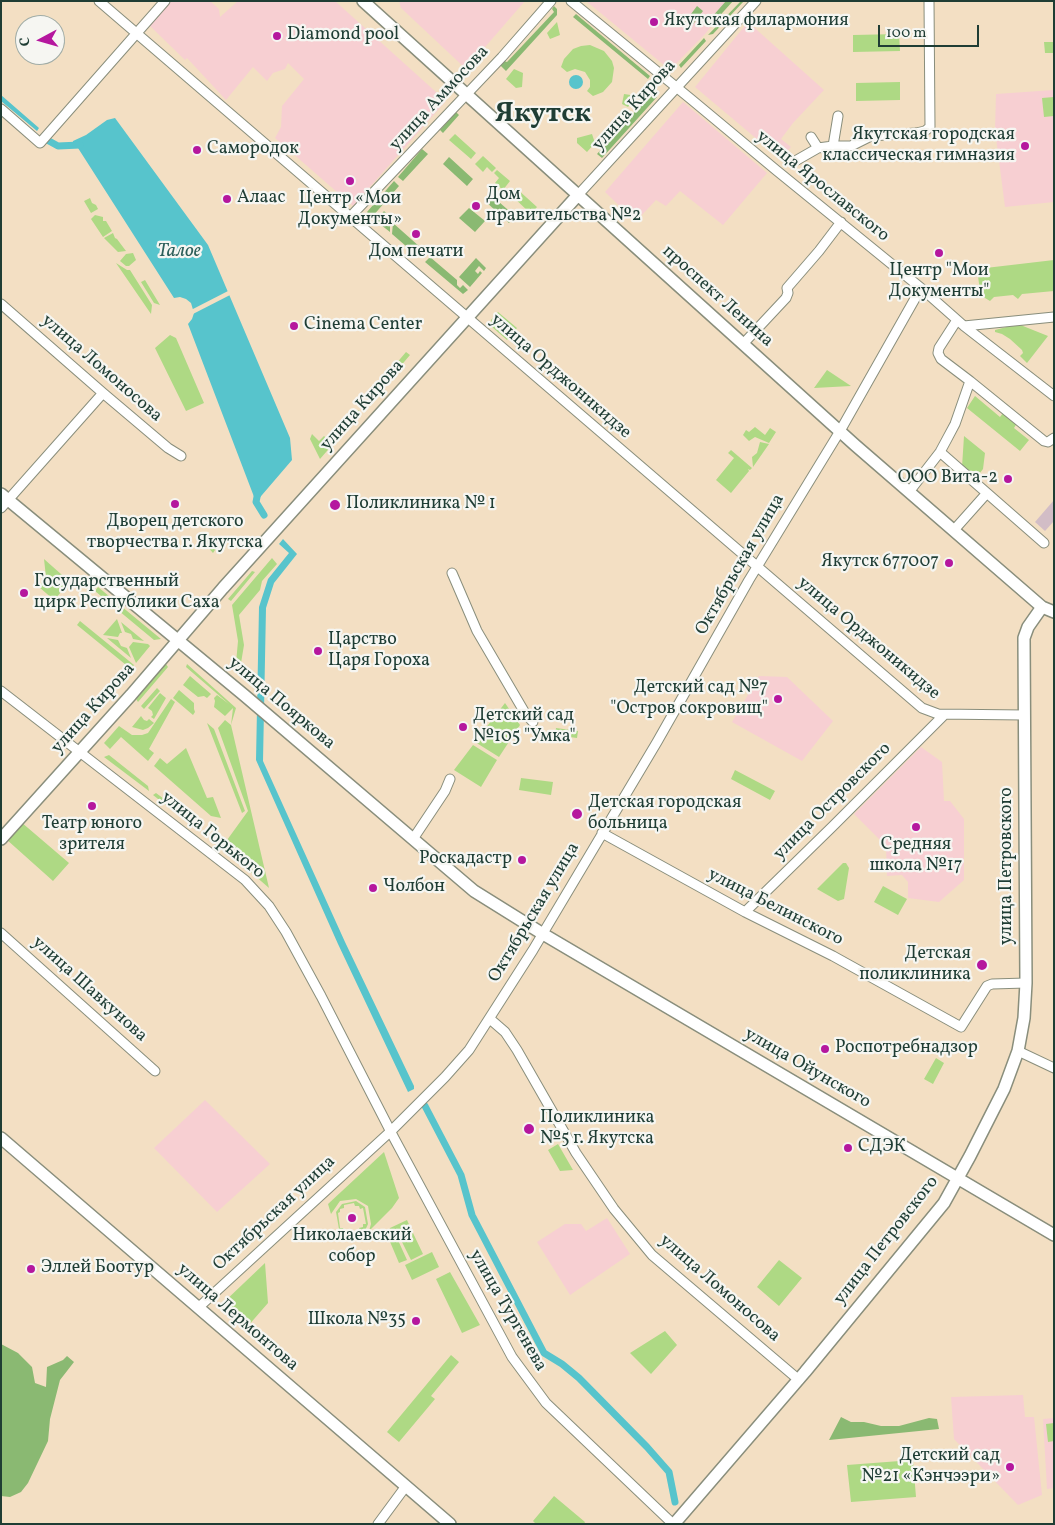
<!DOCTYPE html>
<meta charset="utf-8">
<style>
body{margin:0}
#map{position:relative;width:1055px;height:1525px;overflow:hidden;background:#f3dfc3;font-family:Vollkorn,serif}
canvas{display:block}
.frame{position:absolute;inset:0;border:2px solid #1f3d34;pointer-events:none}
.north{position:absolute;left:15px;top:15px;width:50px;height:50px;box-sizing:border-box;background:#f6f6f2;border:1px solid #a0aca6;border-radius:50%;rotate:264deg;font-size:14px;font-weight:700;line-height:20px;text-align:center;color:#1f3d34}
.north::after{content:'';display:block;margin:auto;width:18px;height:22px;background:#b5179e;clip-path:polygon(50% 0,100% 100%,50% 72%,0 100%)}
.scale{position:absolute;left:878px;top:25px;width:101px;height:22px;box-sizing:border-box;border:2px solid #1f3d34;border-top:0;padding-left:6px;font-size:15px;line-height:18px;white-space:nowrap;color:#1f3d34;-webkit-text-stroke:4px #f6f6f2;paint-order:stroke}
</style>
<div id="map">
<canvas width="1055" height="1525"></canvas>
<div class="frame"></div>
<div class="north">С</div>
<div class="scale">100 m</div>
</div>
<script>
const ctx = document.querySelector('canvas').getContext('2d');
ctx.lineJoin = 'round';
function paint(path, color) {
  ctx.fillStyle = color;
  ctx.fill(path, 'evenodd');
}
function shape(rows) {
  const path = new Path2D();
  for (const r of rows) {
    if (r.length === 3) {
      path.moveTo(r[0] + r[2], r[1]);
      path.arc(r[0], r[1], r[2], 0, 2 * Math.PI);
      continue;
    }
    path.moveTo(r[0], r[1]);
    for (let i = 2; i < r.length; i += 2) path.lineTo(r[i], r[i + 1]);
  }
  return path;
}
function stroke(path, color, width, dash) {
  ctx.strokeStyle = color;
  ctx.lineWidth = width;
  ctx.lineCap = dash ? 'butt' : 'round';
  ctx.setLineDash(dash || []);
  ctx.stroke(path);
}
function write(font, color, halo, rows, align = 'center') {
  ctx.font = font + ' Vollkorn,serif';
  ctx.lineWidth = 4.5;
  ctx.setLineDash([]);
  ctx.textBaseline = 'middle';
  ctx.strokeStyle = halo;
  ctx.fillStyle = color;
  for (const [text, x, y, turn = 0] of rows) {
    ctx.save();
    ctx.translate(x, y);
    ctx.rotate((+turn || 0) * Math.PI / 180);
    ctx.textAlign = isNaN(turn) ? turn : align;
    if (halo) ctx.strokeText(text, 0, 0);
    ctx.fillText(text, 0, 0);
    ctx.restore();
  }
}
const built = shape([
 [169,1,210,1,219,9,220,17,238,1,335,1,446,101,353,206,275,138,281,127,282,106,304,79,288,63,285,69,273,73,267,81,253,67,226,100,187,58,185,60,149,25],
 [399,1,525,1,466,69,401,8],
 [586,1,731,1,706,33,670,70],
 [748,22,824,90,793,123,781,139,791,147,788,150,795,157,790,163,758,140,695,87],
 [1054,90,1054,202,1005,207,995,130,996,94],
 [683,102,767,173,723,225,680,191,666,206,656,200,639,218,634,220,605,192],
 [759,676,787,677,833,721,802,761,732,722],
 [921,747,942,762,944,801,950,801,964,819,964,880,939,902,908,898,908,882,902,875,887,876,886,846,854,814],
 [205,1100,270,1164,217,1212,154,1148],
 [607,1218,630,1254,570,1295,537,1242,565,1224,581,1224,586,1231],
 [1023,1395,1025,1417,1034,1417,1042,1495,1018,1505,954,1439,951,1397],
 [1054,1418,1054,1488,1047,1489,1043,1419]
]);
const industrial = shape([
 [1054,500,1054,521,1045,531,1035,522]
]);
const green = shape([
 [557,22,560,35,550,39,547,33],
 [899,34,900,51,853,52,853,35],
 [1044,42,1054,42,1054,53,1045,53],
 [590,45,604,51,612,61,614,68,612,82,603,92,593,96,587,91,590,87,590,80,585,72,575,69,567,72,561,67,564,59,573,49,581,46],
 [514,69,523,73,522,87,516,88,506,79],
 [900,82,900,100,856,101,856,83],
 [624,94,637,96,628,107,622,104],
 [1054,97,1054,116,1044,117,1042,98],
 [455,134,476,153,471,159,449,140],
 [592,134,595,143,587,152,577,143,577,138],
 [483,156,496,168,492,172,487,167,483,172,475,164],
 [497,170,510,181,503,190,495,183,499,178,494,173],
 [516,188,537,207,531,214,510,194],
 [90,198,92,203,96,205,98,209,91,213,84,201],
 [95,215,103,217,103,221,106,221,112,231,103,237,91,219],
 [113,233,115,238,117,239,126,251,118,252,104,238],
 [133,253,136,260,129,266,126,266,120,261,126,254],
 [1054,260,1054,291,1022,294,1018,299,1013,295,994,297,990,301,985,298,981,298,977,269],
 [116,263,127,270,130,270,152,305,151,314],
 [145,280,160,305,154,303,141,282],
 [498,312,517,328,507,340,492,327,491,320],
 [1018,324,1048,336,1027,363,1020,356,1023,353,1022,350,1010,339,1002,334,995,332,995,330],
 [170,335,176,338,204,403,186,411,155,348],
 [406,352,410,355,382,388,378,385],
 [827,370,851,386,814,388],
 [975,396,1000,417,1003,413,1017,423,1014,428,1029,440,1020,451,967,408],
 [359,410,360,415,336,440,333,437],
 [755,427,765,435,770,428,776,432,769,443,755,437,749,441,743,435,746,430,749,432],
 [312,434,319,441,324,436,333,444,320,459,310,439],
 [964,436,985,453,983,469,976,478,962,467],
 [760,442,769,444,753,467,752,457,757,453],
 [731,450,752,468,750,470,748,469,749,471,731,493,716,480,734,458,728,453],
 [208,537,217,547,213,553,205,544],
 [272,558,277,564,262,581,260,590,239,615,244,645,239,675,232,667,236,663,238,641,232,605],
 [44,559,70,582,54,600,39,587,46,577],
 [252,571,255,572,231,601,228,599],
 [98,587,161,639,154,640,95,591],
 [117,619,122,633,120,633,118,637,103,635],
 [80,621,134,665,131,669,77,625],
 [121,622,144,641,133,639,131,634,125,632],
 [107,638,118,640,121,646,127,648,131,658],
 [133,642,148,644,150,646,136,663,129,647],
 [166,664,168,667,138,702,136,699],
 [187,664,236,708,231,725,269,888,222,847,248,811,218,728,225,720,231,725,233,708,225,716,214,707,215,701,214,698,217,695,229,704,186,667],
 [190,676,211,694,207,698,204,696,198,697,183,685],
 [157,688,160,691,144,709,141,706],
 [179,690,194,703,194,709,195,712,193,715,173,698],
 [160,693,166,698,154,719,151,717,153,715,152,711,148,708],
 [171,699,175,702,149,749,154,753,148,761,121,737,110,749,104,743,119,726,132,735,142,735,148,733],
 [505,703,520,725,499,757,475,742],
 [141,716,144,720,147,721,149,719,154,723,148,728,143,730,132,727],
 [207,723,214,729,245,811,242,813],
 [556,728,578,731,577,738,555,735],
 [473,745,497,760,481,787,454,770],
 [186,748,207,798,213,797,221,818,211,816,154,766,160,758,167,764],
 [109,755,148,786,149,791,104,757],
 [735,770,775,791,770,800,731,779],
 [521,778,553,782,551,795,519,790],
 [156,793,179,810,177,814,153,795],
 [21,822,69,863,53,881,6,839],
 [843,863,846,863,849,868,844,899,838,901,817,889],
 [883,886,907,899,898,915,874,902],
 [936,1058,944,1063,933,1084,924,1079],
 [558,1144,573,1170,560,1171,548,1150],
 [384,1152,399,1198,392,1208,369,1231,371,1224,368,1206,356,1199,340,1201,331,1214,328,1204],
 [356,1201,365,1207,368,1224,362,1237,358,1237,361,1235,359,1228,363,1227,363,1224,366,1224,363,1208,360,1209,359,1206,355,1206,354,1203,344,1205,344,1208,340,1209,340,1212,338,1213,340,1228,343,1228,344,1231,348,1230,349,1237,352,1237,352,1238,349,1239,339,1229,336,1212,342,1204],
 [407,1220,412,1231,397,1238,407,1260,399,1263,388,1237,390,1228],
 [413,1233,423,1254,411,1260,401,1240],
 [432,1252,439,1267,412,1280,405,1265],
 [779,1260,802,1278,779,1306,757,1287],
 [265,1263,268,1303,248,1326,223,1303],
 [450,1272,480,1325,462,1333,436,1279],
 [665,1331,677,1345,651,1374,630,1353],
 [451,1355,459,1362,431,1396,435,1399,399,1442,387,1432],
 [1054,1423,1054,1441,1048,1442,1046,1424],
 [913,1460,916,1497,851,1502,847,1465],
 [554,1496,585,1522,584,1524,536,1524,533,1521]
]);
const forest = shape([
 [726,1,733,1,715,21,711,18],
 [741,1,744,1,713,34,708,35],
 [554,6,557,9,557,15,506,71,500,65,504,61,507,62,554,12,552,9],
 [697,6,703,11,691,27,685,22],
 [576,14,650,76,648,79,573,17],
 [704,38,706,41,681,68,679,65],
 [651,94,657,97,602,158,597,154],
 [456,112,459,115,443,133,440,130],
 [422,149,428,154,403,181,398,177],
 [449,157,473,179,467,186,443,164],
 [394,181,399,186,372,217,367,212],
 [491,195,515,216,509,223,485,201],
 [469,208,485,221,475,232,459,218],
 [384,211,390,217,390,232,376,221],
 [393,223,420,247,414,253,392,234],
 [430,257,457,280,457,285,460,288,463,285,468,290,463,294,425,262],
 [476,258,486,268,484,271,479,266,475,271,478,274,480,271,482,273,470,287,459,277],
 [1,1344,18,1353,32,1367,35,1383,46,1387,47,1367,63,1360,67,1356,74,1362,60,1380,50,1419,48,1441,28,1483,21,1492,10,1497,1,1496],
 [841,1417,851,1422,864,1422,881,1426,899,1426,929,1418,937,1419,939,1429,829,1440]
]);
const water = shape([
 [576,82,7],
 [1,95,39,128,37,131,1,101],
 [115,118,208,245,290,438,292,460,256,502,188,324,192,319,194,313,191,303,186,299,180,297,174,298,78,148,72,147,73,141,86,135,107,120],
 [283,539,297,554,274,583,266,608,263,761,345,942,414,1086,414,1089,408,1092,338,944,256,760,259,607,268,579,289,553,279,544]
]);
const pier = shape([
 [230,290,232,294,191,315,191,310]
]);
const canal = shape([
 [49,141,58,146,80,145],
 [258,492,256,502,264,515],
 [425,1106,461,1175,472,1215,544,1353,562,1364,579,1378,647,1447,669,1472,675,1502]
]);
const minor = shape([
 [99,1,922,708,938,714,1024,715],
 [571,1,692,100,776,170,921,288,964,326,1054,396],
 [1,109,40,143,165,1],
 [811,137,818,148],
 [833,146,838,116],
 [797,160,818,148,833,146,851,146,871,136,916,133,925,131,930,127,929,1],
 [578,195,756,1],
 [350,217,502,57,551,1],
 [1,304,103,393,168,448,181,456],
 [964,326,1054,317],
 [743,344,786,298,788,293,787,288,819,251,841,222],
 [970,381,1044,441,1048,442,1054,438],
 [940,452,1044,543],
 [909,492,940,452,947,439,955,424,970,381,941,359,938,353,939,348,957,320],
 [1,508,103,393],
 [954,530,987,493],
 [452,573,477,631,525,713,533,722],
 [1,691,245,880,269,906,286,932,321,996,394,1138,512,1357,546,1403,673,1524],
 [602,833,745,912,833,956,961,1027,987,986,992,984,1026,983],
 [413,839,445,791,450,779],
 [745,912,833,826,944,715],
 [1,933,155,1071],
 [490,1019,505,1032,517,1050,576,1153,614,1209,652,1255,799,1380],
 [1018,1051,1054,1068],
 [199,1307,391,1131,445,1077,469,1050,533,950,657,742,749,580,840,431,921,288],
 [378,1524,406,1486]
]);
const major = shape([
 [363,1,855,445,1042,607,1054,612],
 [1,494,244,695,474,891,543,934,1054,1235],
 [1,839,131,695,223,588,578,195],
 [1,1138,450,1524],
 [674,1524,805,1372,944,1203,970,1156,1004,1089,1018,1051,1024,1018,1026,983,1024,638,1028,627,1042,607]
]);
const markers = [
 [654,22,5,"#b5179e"],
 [277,36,5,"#b5179e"],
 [1025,146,5,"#b5179e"],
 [197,150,5,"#b5179e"],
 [350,181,5,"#b5179e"],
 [227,199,5,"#b5179e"],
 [476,206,5,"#b5179e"],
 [416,234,5,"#b5179e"],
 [939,253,5,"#b5179e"],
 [294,326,5,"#b5179e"],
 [1008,479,5,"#b5179e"],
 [175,504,5,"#b5179e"],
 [335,505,6,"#b5179e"],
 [949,563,5,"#b5179e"],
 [24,593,5,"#b5179e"],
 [318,651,5,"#b5179e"],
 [778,699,5,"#b5179e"],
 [463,727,5,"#b5179e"],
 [92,806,5,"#b5179e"],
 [577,814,6,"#b5179e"],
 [916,827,5,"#b5179e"],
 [522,860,5,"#b5179e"],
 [373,888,5,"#b5179e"],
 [982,965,6,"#b5179e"],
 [825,1049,5,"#b5179e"],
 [529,1129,6,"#b5179e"],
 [848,1148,5,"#b5179e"],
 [352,1218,5,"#b5179e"],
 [31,1269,5,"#b5179e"],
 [416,1321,5,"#b5179e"],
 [1010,1467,5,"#b5179e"]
];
const poiNames = [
 ["Якутская филармония",664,22],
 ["Diamond pool",287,36],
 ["Якутская городская",1015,136,"right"],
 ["классическая гимназия",1015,157,"right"],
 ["Самородок",207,150],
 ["Дом",486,196],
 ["правительства №2",486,217],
 ["Алаас",237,199],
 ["Центр «Мои",350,200,"center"],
 ["Документы»",350,221,"center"],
 ["Дом печати",416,253,"center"],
 ["Центр \"Мои",939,272,"center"],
 ["Документы\"",939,293,"center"],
 ["Cinema Center",304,326],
 ["ООО Вита-2",998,479,"right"],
 ["Поликлиника № 1",346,505],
 ["Дворец детского",175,523,"center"],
 ["творчества г. Якутска",175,544,"center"],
 ["Якутск 677007",939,563,"right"],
 ["Государственный",34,583],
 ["цирк Республики Саха",34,604],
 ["Царство",328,641],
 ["Царя Гороха",328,662],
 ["Детский сад №7",768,689,"right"],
 ["\"Остров сокровищ\"",768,710,"right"],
 ["Детский сад",473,717],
 ["№105 \"Умка\"",473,738],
 ["Детская городская",588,804],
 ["больница",588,825],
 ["Театр юного",92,825,"center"],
 ["зрителя",92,846,"center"],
 ["Средняя",916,846,"center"],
 ["школа №17",916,867,"center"],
 ["Роскадастр",512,860,"right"],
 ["Чолбон",383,888],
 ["Детская",971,955,"right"],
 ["поликлиника",971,976,"right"],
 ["Роспотребнадзор",835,1049],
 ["Поликлиника",540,1119],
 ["№5 г. Якутска",540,1140],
 ["СДЭК",858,1148],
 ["Николаевский",352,1237,"center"],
 ["собор",352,1258,"center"],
 ["Эллей Боотур",41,1269],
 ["Школа №35",406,1321,"right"],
 ["Детский сад",1000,1457,"right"],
 ["№21 «Кэнчээри»",1000,1478,"right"]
];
const streetNames = [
 ["улица Аммосова",440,99,-47],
 ["улица Кирова",635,106,-48],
 ["улица Ярославского",822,187,39],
 ["проспект Ленина",717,297,42],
 ["улица Ломоносова",101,369,41],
 ["улица Орджоникидзе",560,377,41],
 ["улица Кирова",363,406,-48],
 ["Октябрьская улица",741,565,-60],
 ["улица Орджоникидзе",868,639,40],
 ["улица Пояркова",281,704,40],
 ["улица Кирова",94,709,-48],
 ["улица Островского",833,802,-45],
 ["улица Горького",212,836,39],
 ["улица Петровского",1008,866,-90],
 ["улица Белинского",775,908,27],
 ["Октябрьская улица",535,913,-59],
 ["улица Шавкунова",89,990,42],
 ["улица Ойунского",807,1069,30],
 ["Октябрьская улица",275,1214,-43],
 ["улица Петровского",887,1241,-52],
 ["улица Ломоносова",719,1289,41],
 ["улица Тургенева",507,1311,60],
 ["улица Лермонтова",237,1318,41]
];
const waterNames = [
 ["Талое",179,253]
];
const townNames = [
 ["Якутск",543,116]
];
paint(built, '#f7cfd2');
paint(industrial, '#d2bdc6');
paint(green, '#aed984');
paint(forest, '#8ab972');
paint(water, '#57c4cc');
paint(pier, '#f3dfc3');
stroke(canal, '#57c4cc', 7);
stroke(minor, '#898e7c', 11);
stroke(major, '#898e7c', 14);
stroke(minor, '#fff', 9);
stroke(major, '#fff', 11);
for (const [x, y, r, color] of markers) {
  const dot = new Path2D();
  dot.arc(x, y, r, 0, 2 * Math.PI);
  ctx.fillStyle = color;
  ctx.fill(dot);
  stroke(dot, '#f6f6f2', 2);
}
write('18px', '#1f3d34', '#f6f6f2', poiNames, 'left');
write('18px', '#1f3d34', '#f6f6f2', streetNames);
write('italic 19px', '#2d5f5a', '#f6f6f2', waterNames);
write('bold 28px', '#1f3d34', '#f6f6f2', townNames);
</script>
